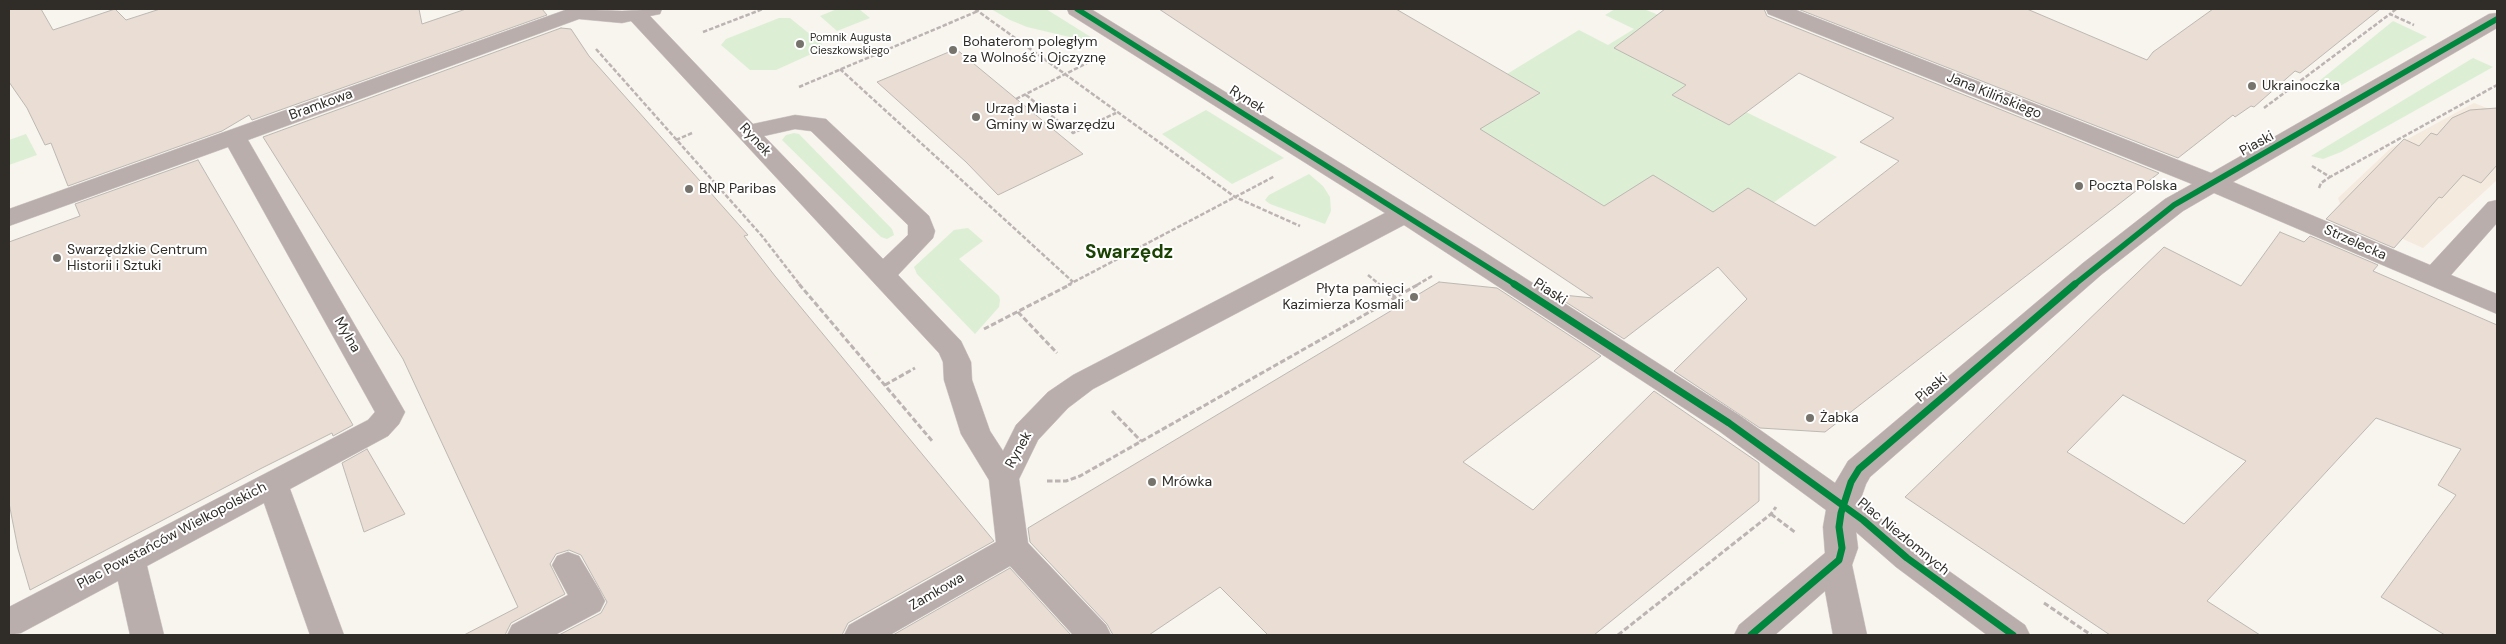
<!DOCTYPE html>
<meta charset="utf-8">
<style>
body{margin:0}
#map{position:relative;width:2506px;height:644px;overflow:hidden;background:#f8f4ee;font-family:"DM Sans",sans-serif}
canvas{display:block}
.frame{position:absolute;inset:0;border:10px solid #302d28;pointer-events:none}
</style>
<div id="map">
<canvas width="2506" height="644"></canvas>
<div class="frame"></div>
</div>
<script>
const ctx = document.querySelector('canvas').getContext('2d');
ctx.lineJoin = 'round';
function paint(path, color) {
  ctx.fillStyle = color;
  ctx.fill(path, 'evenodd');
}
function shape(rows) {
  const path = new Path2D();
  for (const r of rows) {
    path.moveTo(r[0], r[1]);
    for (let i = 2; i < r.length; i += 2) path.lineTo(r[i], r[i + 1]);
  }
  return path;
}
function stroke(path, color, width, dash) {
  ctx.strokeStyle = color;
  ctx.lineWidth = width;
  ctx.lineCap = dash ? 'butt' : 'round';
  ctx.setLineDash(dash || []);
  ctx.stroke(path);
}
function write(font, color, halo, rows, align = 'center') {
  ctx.font = font + ' "DM Sans",sans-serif';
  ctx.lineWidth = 4;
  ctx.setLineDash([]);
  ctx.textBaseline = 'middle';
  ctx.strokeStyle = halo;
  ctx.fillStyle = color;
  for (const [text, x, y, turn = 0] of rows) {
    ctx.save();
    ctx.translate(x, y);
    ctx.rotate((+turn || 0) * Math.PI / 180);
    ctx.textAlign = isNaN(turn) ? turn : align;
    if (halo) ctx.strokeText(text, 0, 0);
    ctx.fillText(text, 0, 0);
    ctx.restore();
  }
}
const commercial = shape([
 [2474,103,2497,112,2497,180,2423,248,2343,212,2338,198,2391,148]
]);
const green = shape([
 [837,9,859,9,870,18,837,31,820,16],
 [991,9,1046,9,1094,39,1078,39,1027,27,1010,20],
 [1615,9,1644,9,1714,38,1686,85,1672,95,1729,125,1746,112,1837,157,1709,249,1602,205,1527,158,1507,170,1478,151,1481,114,1540,93,1507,74,1579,30,1608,45,1634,29,1605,15],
 [779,18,790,18,822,44,818,51,776,70,750,70,721,45,726,39],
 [2393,21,2427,37,2333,90,2318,82],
 [2473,58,2493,67,2341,152,2323,159,2311,156],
 [1206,110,1284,158,1232,184,1162,134],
 [794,133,799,134,892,229,894,235,887,239,881,237,782,140,786,135],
 [26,134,37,155,9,165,9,140],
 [1309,174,1323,186,1330,197,1331,211,1325,224,1270,204,1265,200,1269,195],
 [968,228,983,241,959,259,999,296,1000,300,999,307,975,334,917,274,914,267,954,230]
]);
const building = shape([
 [9,9,41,9,53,30,115,9,126,20,160,9,419,9,422,24,466,9,542,9,547,15,252,120,249,115,222,131,68,186,51,143,45,145,27,108,9,82,9,9],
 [1159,9,1396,9,1540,93,1480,129,1604,206,1653,175,1713,212,1748,188,1815,226,1899,161,1860,142,1894,118,1799,73,1729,125,1672,95,1686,85,1614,48,1665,9,1764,9,1767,16,2159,173,1825,432,1760,428,1674,371,1747,299,1718,267,1624,339,1553,294,1593,298,1159,9],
 [1798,9,2027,9,2147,60,2153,52,2213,9,2380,9,2300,73,2295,71,2254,107,2251,106,2235,117,2233,115,2178,158,1798,9],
 [561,28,571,29,589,56,748,235,744,236,775,276,994,541,848,623,842,635,559,635,601,613,607,602,581,555,569,550,556,554,550,564,565,594,511,623,505,635,464,635,518,607,403,359,263,137,561,28],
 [956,49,1083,154,998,195,966,162,877,82,956,49],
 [2497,108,2497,165,2481,183,2463,175,2442,198,2439,197,2394,248,2326,219,2404,139,2419,146,2431,133,2437,135,2452,118,2470,110,2497,108],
 [198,160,353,425,333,436,332,433,260,469,30,590,18,549,9,503,9,242,80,216,75,204,198,160],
 [2280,232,2304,242,2310,236,2378,265,2373,271,2497,325,2497,635,2445,635,2381,597,2456,495,2438,485,2461,449,2376,418,2207,601,2260,635,2110,635,1905,497,2164,247,2241,286,2280,232],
 [2123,395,2246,461,2184,524,2067,452,2123,395],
 [1439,282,1497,288,1601,356,1463,462,1533,510,1654,391,1759,463,1759,501,1594,635,1268,635,1220,587,1149,635,1113,635,1107,624,1030,542,1028,528,1439,282],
 [367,449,405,514,364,532,342,463,367,449],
 [1010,568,1071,635,893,635,1010,568]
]);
const pathFar1 = shape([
 [975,9,1235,197,1300,226],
 [2396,9,2390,14,2414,25],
 [703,32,763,9],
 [596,49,762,236,800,285],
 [840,69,1073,282],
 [799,87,978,11],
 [1026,95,1073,133,1116,113],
 [1016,99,1091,61],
 [2264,108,2390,14],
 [676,140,692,133],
 [2312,166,2330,177,2497,85],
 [2319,188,2321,183,2330,177],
 [1368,275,1380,285],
 [1068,285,1275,176],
 [1417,285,1432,276]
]);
const path = shape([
 [799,284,933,442],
 [1378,284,1395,297],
 [1018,312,1057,353],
 [984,329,1071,284],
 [885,385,915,368],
 [1112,411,1141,441],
 [1047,481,1066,481,1080,476,1419,284],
 [1771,514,1796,533],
 [2044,603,2091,635],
 [1618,635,1771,514,1776,507]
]);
const minor = shape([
 [568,9,622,11,662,9,660,14,650,16,753,124,795,115,826,119,929,216,935,231,933,238,898,275,961,341,971,362,972,380,990,431,1003,451,1016,425,1048,392,1073,375,1385,213,1069,14,1067,9,1091,9,1478,248,1739,415,1835,483,1848,461,2083,263,2165,199,2192,184,1768,14,1766,9,1794,9,2211,173,2489,14,2497,13,2497,28,2233,182,2430,265,2488,202,2497,200,2497,223,2451,275,2497,294,2497,314,2214,193,2183,211,2101,275,1870,477,1866,484,1860,501,1918,549,2025,625,2030,635,1987,635,1896,567,1856,532,1858,548,1852,565,1867,635,1833,635,1825,591,1775,635,1734,635,1739,625,1825,553,1823,527,1826,510,1719,431,1404,225,1093,389,1068,408,1038,440,1019,479,1028,543,1106,625,1111,635,1073,635,1010,566,890,635,844,635,849,625,996,542,989,480,961,434,944,380,943,362,939,353,631,21,622,23,579,19,248,140,405,412,399,424,388,436,290,489,344,635,310,635,264,503,147,566,164,635,130,635,118,581,21,633,9,635,9,607,368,420,375,412,228,147,9,226,9,209,568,9],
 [795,129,811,131,908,225,908,235,883,259,764,136,795,129],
 [568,552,579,556,600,591,605,601,600,611,555,635,507,635,512,625,568,595,552,565,557,556,568,552]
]);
const cyclewayFar1 = shape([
 [1077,9,1516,285],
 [2074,285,2174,205,2497,19]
]);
const cycleway = shape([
 [1514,284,1729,423,1863,520,1907,558,2013,635],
 [1751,635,1839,560,1842,548,1839,527,1841,513,1851,482,1859,469,2075,284]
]);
const markers = [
 [800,44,5,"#76736d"],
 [953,50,5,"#76736d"],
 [2252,86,5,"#76736d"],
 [976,117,5,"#76736d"],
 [2079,186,5,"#76736d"],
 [689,189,5,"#76736d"],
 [57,258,5,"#76736d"],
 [1414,297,5,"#76736d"],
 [1810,418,5,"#76736d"],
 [1152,482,5,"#76736d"]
];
const farPoinames = [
 ["Pomnik Augusta",810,38],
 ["Cieszkowskiego",810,51]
];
const poiNames = [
 ["Bohaterom poległym",963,42],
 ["za Wolność i Ojczyznę",963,58],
 ["Ukrainoczka",2262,86],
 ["Urząd Miasta i",986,109],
 ["Gminy w Swarzędzu",986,125],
 ["Poczta Polska",2089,186],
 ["BNP Paribas",699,189],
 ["Swarzędzkie Centrum",67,250],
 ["Historii i Sztuki",67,266],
 ["Płyta pamięci",1404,289,"right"],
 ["Kazimierza Kosmali",1404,305,"right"],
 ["Żabka",1820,418],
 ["Mrówka",1162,482]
];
const streetNames = [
 ["Jana Kilińskiego",1994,96,22],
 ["Rynek",1247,100,32],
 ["Bramkowa",321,105,-20],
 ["Rynek",755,140,47],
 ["Piaski",2257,144,-29],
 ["Strzelecka",2355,243,24],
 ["Piaski",1550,292,33],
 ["Mylna",347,335,60],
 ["Piaski",1932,388,-40],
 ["Rynek",1019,450,-61],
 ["Plac Powstańców Wielkopolskich",172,536,-28],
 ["Plac Niezłomnych",1903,537,39],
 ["Zamkowa",937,592,-30]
];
const districtNames = [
 ["Swarzędz",1129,253]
];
paint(commercial, '#f5eade');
paint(green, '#dcefd4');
paint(building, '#e9ddd4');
stroke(building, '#bcb8b3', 1);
stroke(minor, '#d3d0cb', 1);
stroke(pathFar1, '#bcb4b2', 2.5, [4.5, 2]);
stroke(path, '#bcb4b2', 3, [5.5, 2.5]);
paint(minor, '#baaead');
stroke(cyclewayFar1, '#00873e', 5.5);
stroke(cycleway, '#00873e', 7);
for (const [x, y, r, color] of markers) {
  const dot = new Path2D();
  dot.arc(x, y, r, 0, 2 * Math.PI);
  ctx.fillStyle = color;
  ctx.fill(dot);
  stroke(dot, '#fff', 2);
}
write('11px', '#302d28', '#fff', farPoinames, 'left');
write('14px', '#302d28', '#fff', poiNames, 'left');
write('14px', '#302d28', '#fff', streetNames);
write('bold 19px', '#1a4203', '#fff', districtNames);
</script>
